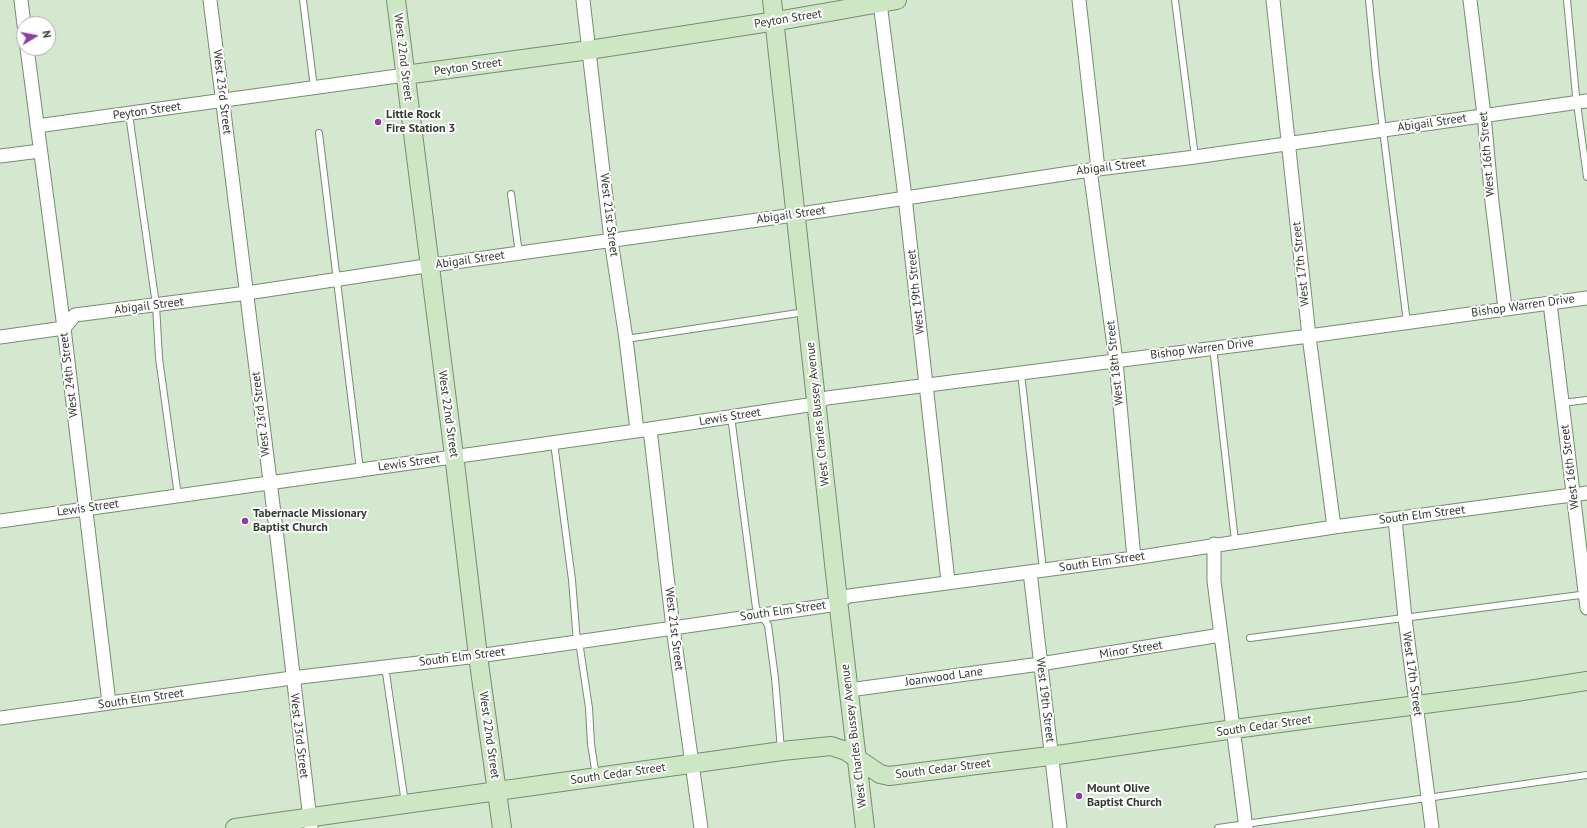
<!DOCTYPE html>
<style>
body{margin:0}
#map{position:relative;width:1587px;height:828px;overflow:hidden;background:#d3e8ce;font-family:"PT Sans",sans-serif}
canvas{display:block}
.north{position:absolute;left:16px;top:16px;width:40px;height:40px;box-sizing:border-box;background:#fff;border:1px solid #adb0ac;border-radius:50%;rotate:80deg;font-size:11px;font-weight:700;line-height:16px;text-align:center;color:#323a2f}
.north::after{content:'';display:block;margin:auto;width:14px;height:18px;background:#923ba7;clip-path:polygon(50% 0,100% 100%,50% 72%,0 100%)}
</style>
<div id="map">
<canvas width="1587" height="828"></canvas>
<div class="north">N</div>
</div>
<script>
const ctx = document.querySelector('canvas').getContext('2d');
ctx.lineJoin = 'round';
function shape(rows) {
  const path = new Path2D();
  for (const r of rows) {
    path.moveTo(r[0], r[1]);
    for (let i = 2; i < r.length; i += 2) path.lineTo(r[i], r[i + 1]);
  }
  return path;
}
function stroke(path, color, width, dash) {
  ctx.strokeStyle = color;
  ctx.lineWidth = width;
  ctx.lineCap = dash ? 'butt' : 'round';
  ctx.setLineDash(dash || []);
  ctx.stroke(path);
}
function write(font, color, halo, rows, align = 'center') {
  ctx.font = font + ' "PT Sans",sans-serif';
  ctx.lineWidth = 4;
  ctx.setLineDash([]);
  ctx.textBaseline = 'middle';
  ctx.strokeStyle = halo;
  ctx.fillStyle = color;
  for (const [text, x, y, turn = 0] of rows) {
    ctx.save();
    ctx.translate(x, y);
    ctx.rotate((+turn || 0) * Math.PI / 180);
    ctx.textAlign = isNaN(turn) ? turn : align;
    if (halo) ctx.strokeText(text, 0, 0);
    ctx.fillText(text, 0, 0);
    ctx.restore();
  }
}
const lane = shape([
 [303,0,314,88],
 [1175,0,1195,157],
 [1369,0,1376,74,1407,323],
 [1567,0,1576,96,1587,177],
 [129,114,156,305,159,358,178,496],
 [319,133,360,470],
 [511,194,519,254],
 [626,339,805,312],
 [1213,347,1235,541],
 [1021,373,1043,570],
 [1562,403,1587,400],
 [731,416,756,608,768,625,775,678,781,750],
 [554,443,572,580,577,642,580,648,589,708,591,744,596,776],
 [1250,638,1580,595,1585,590],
 [385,666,405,803],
 [1218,828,1587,775]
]);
const street = shape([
 [21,0,24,25],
 [210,0,276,529,311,828],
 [583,0,611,240,626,339,637,430],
 [1079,0,1098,169],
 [1273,0,1309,336,1334,527],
 [1470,0,1484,115,1492,202,1505,308],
 [880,3,905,197,948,581],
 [27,48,64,328,109,703],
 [37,126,405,75],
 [0,156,40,151],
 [1090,170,1116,361,1134,558],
 [1550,303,1587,608],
 [0,337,64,328,75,315,247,293,419,267,794,215,1090,170,1195,157,1587,101],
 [650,429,673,628,701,828],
 [1395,519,1405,618,1432,828],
 [0,521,650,429,808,405,827,398,1309,336,1587,298],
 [1214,544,1214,581,1246,828],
 [1030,572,1060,828],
 [849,690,1040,664,1221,635],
 [0,718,292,678,478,656,577,642,831,605,849,596,1134,558,1334,527,1587,493]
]);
const secondary = shape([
 [396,0,456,471,478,656,502,828],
 [772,0,838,600,865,828],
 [405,75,589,50,789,19,897,0],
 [235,828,782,751,831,746,846,751,880,774,889,776,1065,754,1234,729,1516,692,1587,681]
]);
const markers = [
 [378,122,4,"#923ba7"],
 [245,521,4,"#923ba7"],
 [1079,796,4,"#923ba7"]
];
const streetNames = [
 ["Peyton Street",788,19,-9],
 ["West 22nd Street",403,57,83],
 ["Peyton Street",468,67,-8],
 ["West 23rd Street",222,92,83],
 ["Peyton Street",147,111,-8],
 ["Abigail Street",1432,123,-8],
 ["West 16th Street",1487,154,-95],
 ["Abigail Street",1111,167,-7],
 ["West 21st Street",609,215,83],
 ["Abigail Street",791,215,-8],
 ["Abigail Street",470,260,-8],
 ["West 17th Street",1301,264,-96],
 ["West 19th Street",916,292,-96],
 ["Abigail Street",149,306,-7],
 ["Bishop Warren Drive",1523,306,-8],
 ["Bishop Warren Drive",1202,349,-7],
 ["West 18th Street",1115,363,-96],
 ["West 24th Street",69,375,-97],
 ["West 23rd Street",261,414,-97],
 ["West 22nd Street",448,414,82],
 ["West Charles Bussey Avenue",818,414,-96],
 ["Lewis Street",730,417,-9],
 ["Lewis Street",409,463,-8],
 ["West 16th Street",1570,467,-97],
 ["Lewis Street",88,508,-8],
 ["South Elm Street",1422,515,-7],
 ["South Elm Street",1102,562,-8],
 ["South Elm Street",783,611,-8],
 ["West 21st Street",674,629,83],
 ["Minor Street",1131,650,-9],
 ["South Elm Street",462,657,-7],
 ["West 17th Street",1412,674,82],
 ["Joanwood Lane",944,677,-8],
 ["South Elm Street",141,699,-8],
 ["West 19th Street",1045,700,83],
 ["South Cedar Street",1264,726,-8],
 ["West 22nd Street",489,735,82],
 ["West 23rd Street",299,736,83],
 ["West Charles Bussey Avenue",854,736,-97],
 ["South Cedar Street",943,769,-7],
 ["South Cedar Street",618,774,-8]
];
const poiNames = [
 ["Little Rock",386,115],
 ["Fire Station 3",386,129],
 ["Tabernacle Missionary",253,514],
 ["Baptist Church",253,528],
 ["Mount Olive",1087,789],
 ["Baptist Church",1087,803]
];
stroke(lane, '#788b73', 8);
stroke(street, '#788b73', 15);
stroke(secondary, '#788b73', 20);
stroke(lane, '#fff', 6);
stroke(street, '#fff', 13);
stroke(secondary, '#cde7c5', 18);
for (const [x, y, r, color] of markers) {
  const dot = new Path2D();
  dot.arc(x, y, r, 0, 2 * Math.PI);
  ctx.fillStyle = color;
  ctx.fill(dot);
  stroke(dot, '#fff', 1.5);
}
write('12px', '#323a2f', '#fff', streetNames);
write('bold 12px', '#323a2f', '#fff', poiNames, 'left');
</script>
